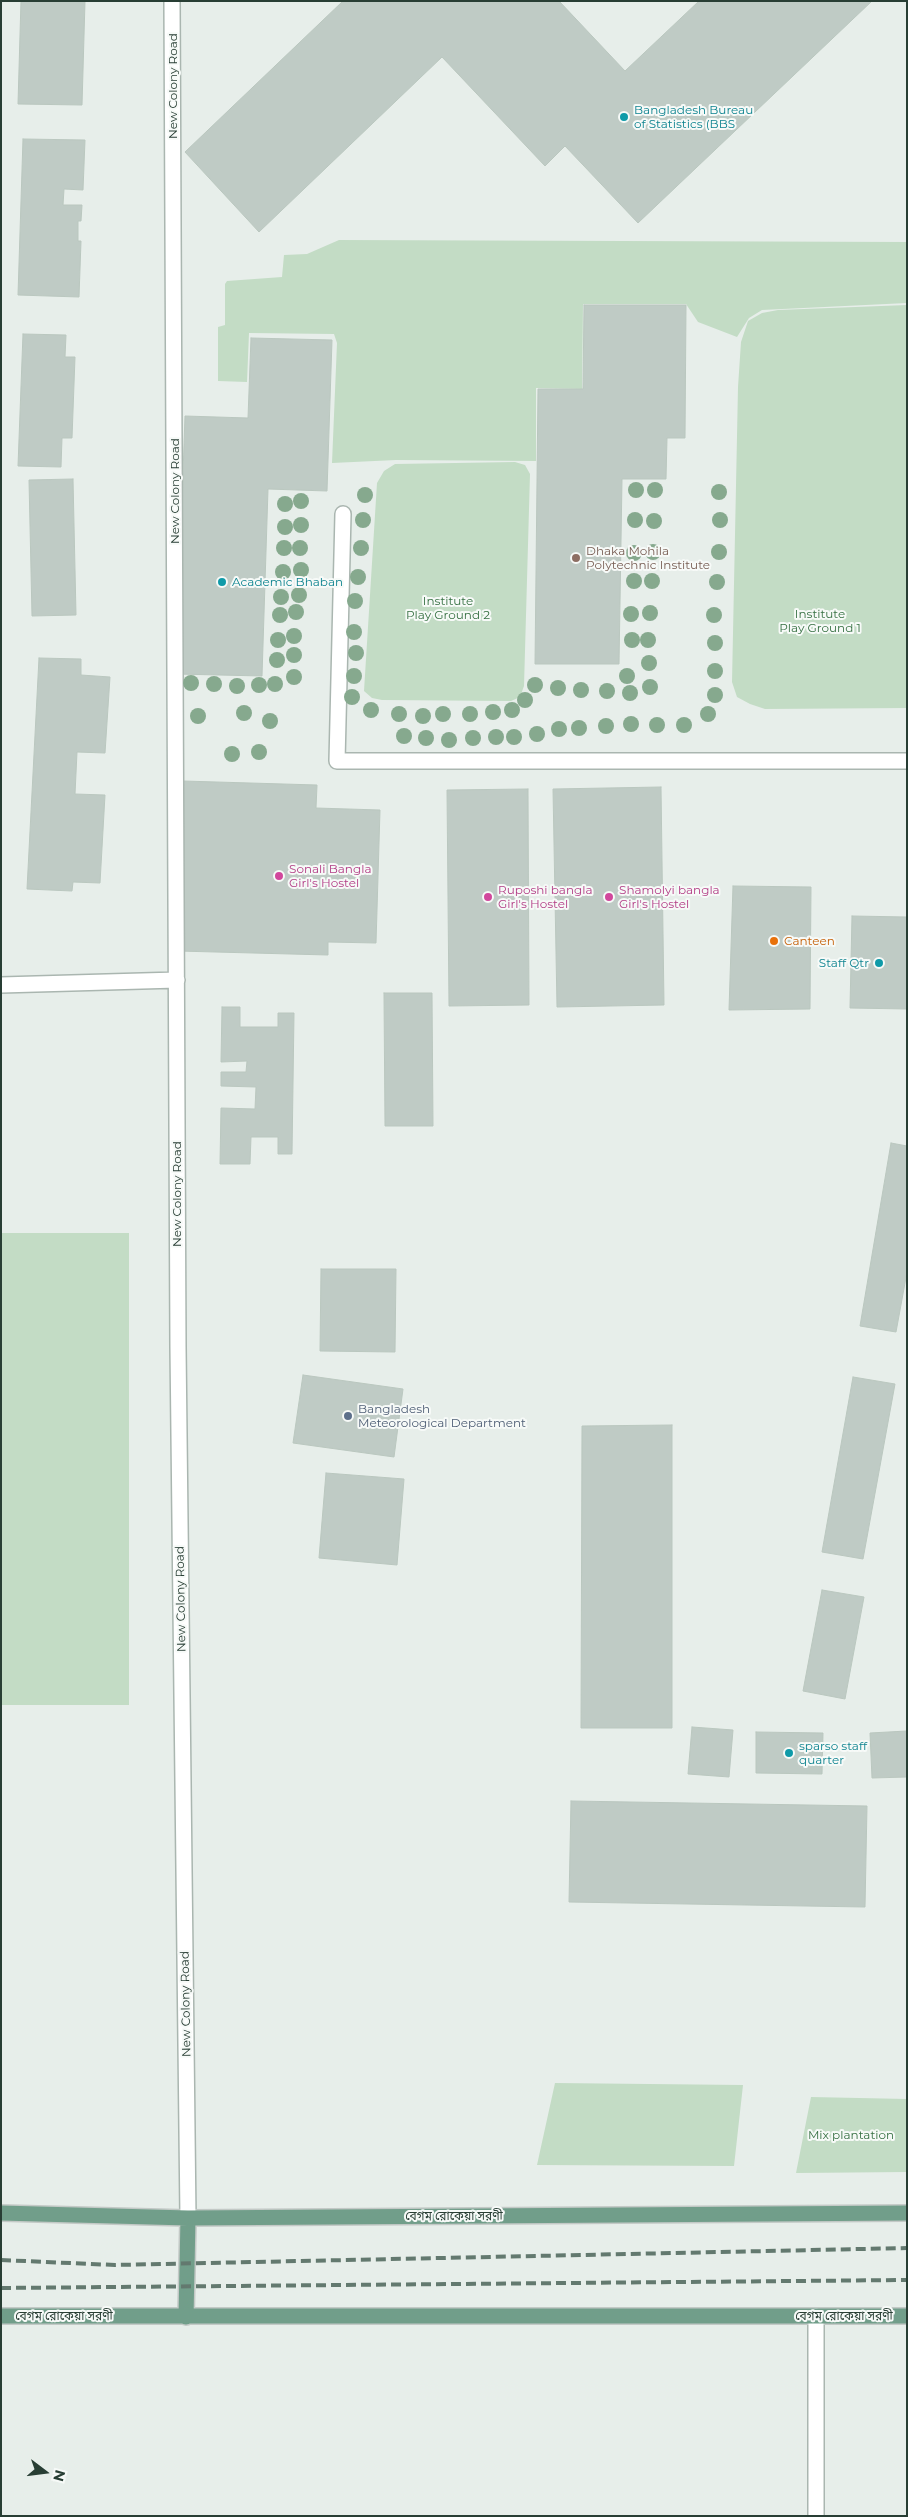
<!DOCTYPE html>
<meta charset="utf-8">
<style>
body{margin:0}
#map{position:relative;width:908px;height:2517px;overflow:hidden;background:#e7eeea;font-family:Montserrat,sans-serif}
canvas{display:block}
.frame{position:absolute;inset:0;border:2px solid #283e34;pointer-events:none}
.north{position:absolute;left:20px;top:2447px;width:50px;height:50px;-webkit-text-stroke:4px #f7faf8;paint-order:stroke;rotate:105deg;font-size:14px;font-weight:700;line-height:20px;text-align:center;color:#283e34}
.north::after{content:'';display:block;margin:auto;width:18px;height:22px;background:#283e34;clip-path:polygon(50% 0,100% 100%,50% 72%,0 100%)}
</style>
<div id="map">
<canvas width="908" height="2517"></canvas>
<div class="frame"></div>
<div class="north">N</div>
</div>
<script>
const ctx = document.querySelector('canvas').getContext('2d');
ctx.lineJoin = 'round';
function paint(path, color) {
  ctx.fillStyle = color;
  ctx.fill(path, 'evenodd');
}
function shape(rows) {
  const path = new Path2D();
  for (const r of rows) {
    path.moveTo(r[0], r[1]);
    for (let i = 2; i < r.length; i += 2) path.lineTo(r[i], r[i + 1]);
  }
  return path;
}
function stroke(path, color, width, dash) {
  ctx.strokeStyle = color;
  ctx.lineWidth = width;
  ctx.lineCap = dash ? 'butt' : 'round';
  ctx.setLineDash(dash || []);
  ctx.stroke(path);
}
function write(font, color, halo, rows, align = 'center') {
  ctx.font = font + ' Montserrat,"Noto Sans Bengali",sans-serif';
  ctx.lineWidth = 4;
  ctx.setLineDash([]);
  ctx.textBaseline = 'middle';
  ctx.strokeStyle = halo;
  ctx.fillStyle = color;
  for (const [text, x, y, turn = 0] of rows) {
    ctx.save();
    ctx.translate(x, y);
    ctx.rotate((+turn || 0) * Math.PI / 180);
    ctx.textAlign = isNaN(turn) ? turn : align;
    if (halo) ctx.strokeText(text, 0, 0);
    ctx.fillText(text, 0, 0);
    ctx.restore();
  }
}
const green = shape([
 [339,240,907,242,907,303,762,310,749,318,737,337,698,322,686,304,583,304,582,389,536,388,536,461,396,460,332,463,337,343,334,334,249,333,247,382,218,381,218,327,225,325,225,284,227,281,282,277,284,255,307,254],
 [907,305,907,708,765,709,750,704,737,697,732,682,738,387,741,342,748,321,762,313,778,310],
 [515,462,525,465,530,474,524,686,520,697,511,701,382,700,372,698,364,691,377,483,384,471,395,464],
 [1,1233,129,1233,129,1705,1,1705],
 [555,2083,743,2085,734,2166,537,2165],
 [811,2097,907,2099,907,2172,796,2173]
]);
const building = shape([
 [21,1,85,1,82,105,18,104,21,1],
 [343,1,559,1,625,71,699,1,872,1,638,223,565,146,545,166,442,57,259,232,185,152,343,1],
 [23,139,85,140,83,190,64,189,63,205,82,205,81,221,78,221,78,241,81,241,79,297,18,295,23,139],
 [584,305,686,305,685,438,667,438,666,479,622,479,619,664,535,664,538,389,583,389,584,305],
 [23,334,66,335,65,357,75,357,72,438,62,438,61,467,18,466,23,334],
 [251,338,332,340,327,491,268,489,262,676,176,674,185,416,248,418,251,338],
 [73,479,76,615,32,616,29,480,73,479],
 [39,658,81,659,81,675,110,677,105,753,77,752,75,794,105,795,100,883,73,882,72,891,27,889,39,658],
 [183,781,317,785,316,808,380,810,376,943,328,942,328,955,178,951,183,781],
 [661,787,664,1005,557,1007,553,789,661,787],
 [528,789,529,1005,449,1006,447,790,528,789],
 [733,886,811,887,810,1009,729,1010,733,886],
 [852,916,907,917,907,1009,850,1008,852,916],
 [384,993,432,993,433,1126,385,1126,384,993],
 [222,1007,240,1007,240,1027,278,1027,278,1013,294,1013,292,1154,278,1154,278,1137,251,1137,250,1164,220,1164,221,1108,255,1109,256,1087,221,1086,221,1072,246,1072,247,1061,221,1062,222,1007],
 [891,1143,907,1146,907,1272,896,1332,860,1326,891,1143],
 [321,1269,396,1269,395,1352,320,1351,321,1269],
 [303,1375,403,1389,394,1457,293,1443,303,1375],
 [853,1377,895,1384,863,1559,822,1552,853,1377],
 [672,1425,672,1728,581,1728,582,1426,672,1425],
 [326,1473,404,1479,397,1565,319,1558,326,1473],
 [822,1590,864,1597,845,1699,803,1691,822,1590],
 [692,1727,733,1730,729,1777,688,1774,692,1727],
 [907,1731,907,1777,872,1778,870,1733,907,1731],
 [756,1732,823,1733,822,1774,756,1773,756,1732],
 [571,1801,867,1806,865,1907,569,1902,571,1801]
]);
const minor = shape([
 [172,1,178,1347,188,2218],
 [343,514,337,761,907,761],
 [1,985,177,980],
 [816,2316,816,2516]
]);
const major = shape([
 [1,2213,188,2218,907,2213],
 [1,2316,907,2316],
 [186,2317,188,2218]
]);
const rail = shape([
 [1,2260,115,2265,907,2248],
 [1,2288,907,2280]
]);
const trees = [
 [636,490],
 [655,490],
 [719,492],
 [365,495],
 [301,501],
 [285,504],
 [363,520],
 [635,520],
 [720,520],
 [654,521],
 [301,525],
 [285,527],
 [284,548],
 [300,548],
 [361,548],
 [653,552],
 [719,552],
 [634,553],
 [301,570],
 [283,572],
 [358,577],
 [634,581],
 [652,581],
 [717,582],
 [299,595],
 [281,597],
 [355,601],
 [296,612],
 [650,613],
 [631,614],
 [280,615],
 [714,615],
 [354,632],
 [294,636],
 [278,640],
 [632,640],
 [648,640],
 [715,643],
 [356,653],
 [294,655],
 [277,660],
 [649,663],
 [715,671],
 [354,676],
 [627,676],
 [294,677],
 [191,683],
 [214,684],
 [275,684],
 [259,685],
 [535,685],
 [237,686],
 [650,687],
 [558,688],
 [581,690],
 [607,691],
 [630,693],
 [715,695],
 [352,697],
 [525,700],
 [371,710],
 [512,710],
 [493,712],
 [244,713],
 [399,714],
 [443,714],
 [470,714],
 [708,714],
 [198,716],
 [423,716],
 [270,721],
 [631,724],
 [657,725],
 [684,725],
 [606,726],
 [579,728],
 [559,729],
 [537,734],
 [404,736],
 [496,737],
 [514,737],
 [426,738],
 [473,738],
 [449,740],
 [259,752],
 [232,754]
];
const markers = [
 [624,117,5,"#0f9aa8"],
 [576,558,5,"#8d6e63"],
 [222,582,5,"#0f9aa8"],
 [279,876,5,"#d1479c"],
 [488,897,5,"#d1479c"],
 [609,897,5,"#d1479c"],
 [774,941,5,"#e8710a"],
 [879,963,5,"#0f9aa8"],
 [348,1416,5,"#5c6f8a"],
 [789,1753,5,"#0f9aa8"]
];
const streetNames = [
 ["New Colony Road",173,86,-90],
 ["New Colony Road",175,491,-90],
 ["New Colony Road",177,1194,-90],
 ["New Colony Road",181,1599,-91],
 ["New Colony Road",186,2004,-91],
 ["বেগম রোকেয়া সরণী",454,2216],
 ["বেগম রোকেয়া সরণী",64,2316],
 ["বেগম রোকেয়া সরণী",844,2316]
];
const cultureNames = [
 ["Bangladesh Bureau",634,110],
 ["of Statistics (BBS",634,124],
 ["Academic Bhaban",232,582],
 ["Staff Qtr",869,963,"right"],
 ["sparso staff",799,1746],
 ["quarter",799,1760]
];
const educationNames = [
 ["Dhaka Mohila",586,551],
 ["Polytechnic Institute",586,565]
];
const parkNames = [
 ["Institute",448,601],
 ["Play Ground 2",448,615],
 ["Institute",820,614],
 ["Play Ground 1",820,628],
 ["Mix plantation",851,2135]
];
const hotelNames = [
 ["Sonali Bangla",289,869],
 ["Girl's Hostel",289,883],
 ["Ruposhi bangla",498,890],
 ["Girl's Hostel",498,904],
 ["Shamolyi bangla",619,890],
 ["Girl's Hostel",619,904]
];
const foodNames = [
 ["Canteen",784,941]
];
const serviceNames = [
 ["Bangladesh",358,1409],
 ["Meteorological Department",358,1423]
];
paint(green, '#c3dcc5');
paint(building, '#bfcbc5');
stroke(building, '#bac7bf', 1);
stroke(minor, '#aab6b0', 18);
stroke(major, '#c3c9c6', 18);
stroke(minor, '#fff', 15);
stroke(major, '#719e8a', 15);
stroke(rail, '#63796f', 4, [10, 5]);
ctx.fillStyle = '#86a98e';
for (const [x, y] of trees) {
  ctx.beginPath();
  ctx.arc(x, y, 8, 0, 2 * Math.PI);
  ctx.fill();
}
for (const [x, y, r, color] of markers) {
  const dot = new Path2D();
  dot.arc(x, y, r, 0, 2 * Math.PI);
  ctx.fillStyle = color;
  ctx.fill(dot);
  stroke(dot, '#f7faf8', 2);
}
write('12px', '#283e34', '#f7faf8', streetNames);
write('12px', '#0d838f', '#f7faf8', cultureNames, 'left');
write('12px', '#785e54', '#f7faf8', educationNames, 'left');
write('12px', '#367042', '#f7faf8', parkNames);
write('12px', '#b23c85', '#f7faf8', hotelNames, 'left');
write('12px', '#c56008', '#f7faf8', foodNames, 'left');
write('12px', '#4e5e75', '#f7faf8', serviceNames, 'left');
</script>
